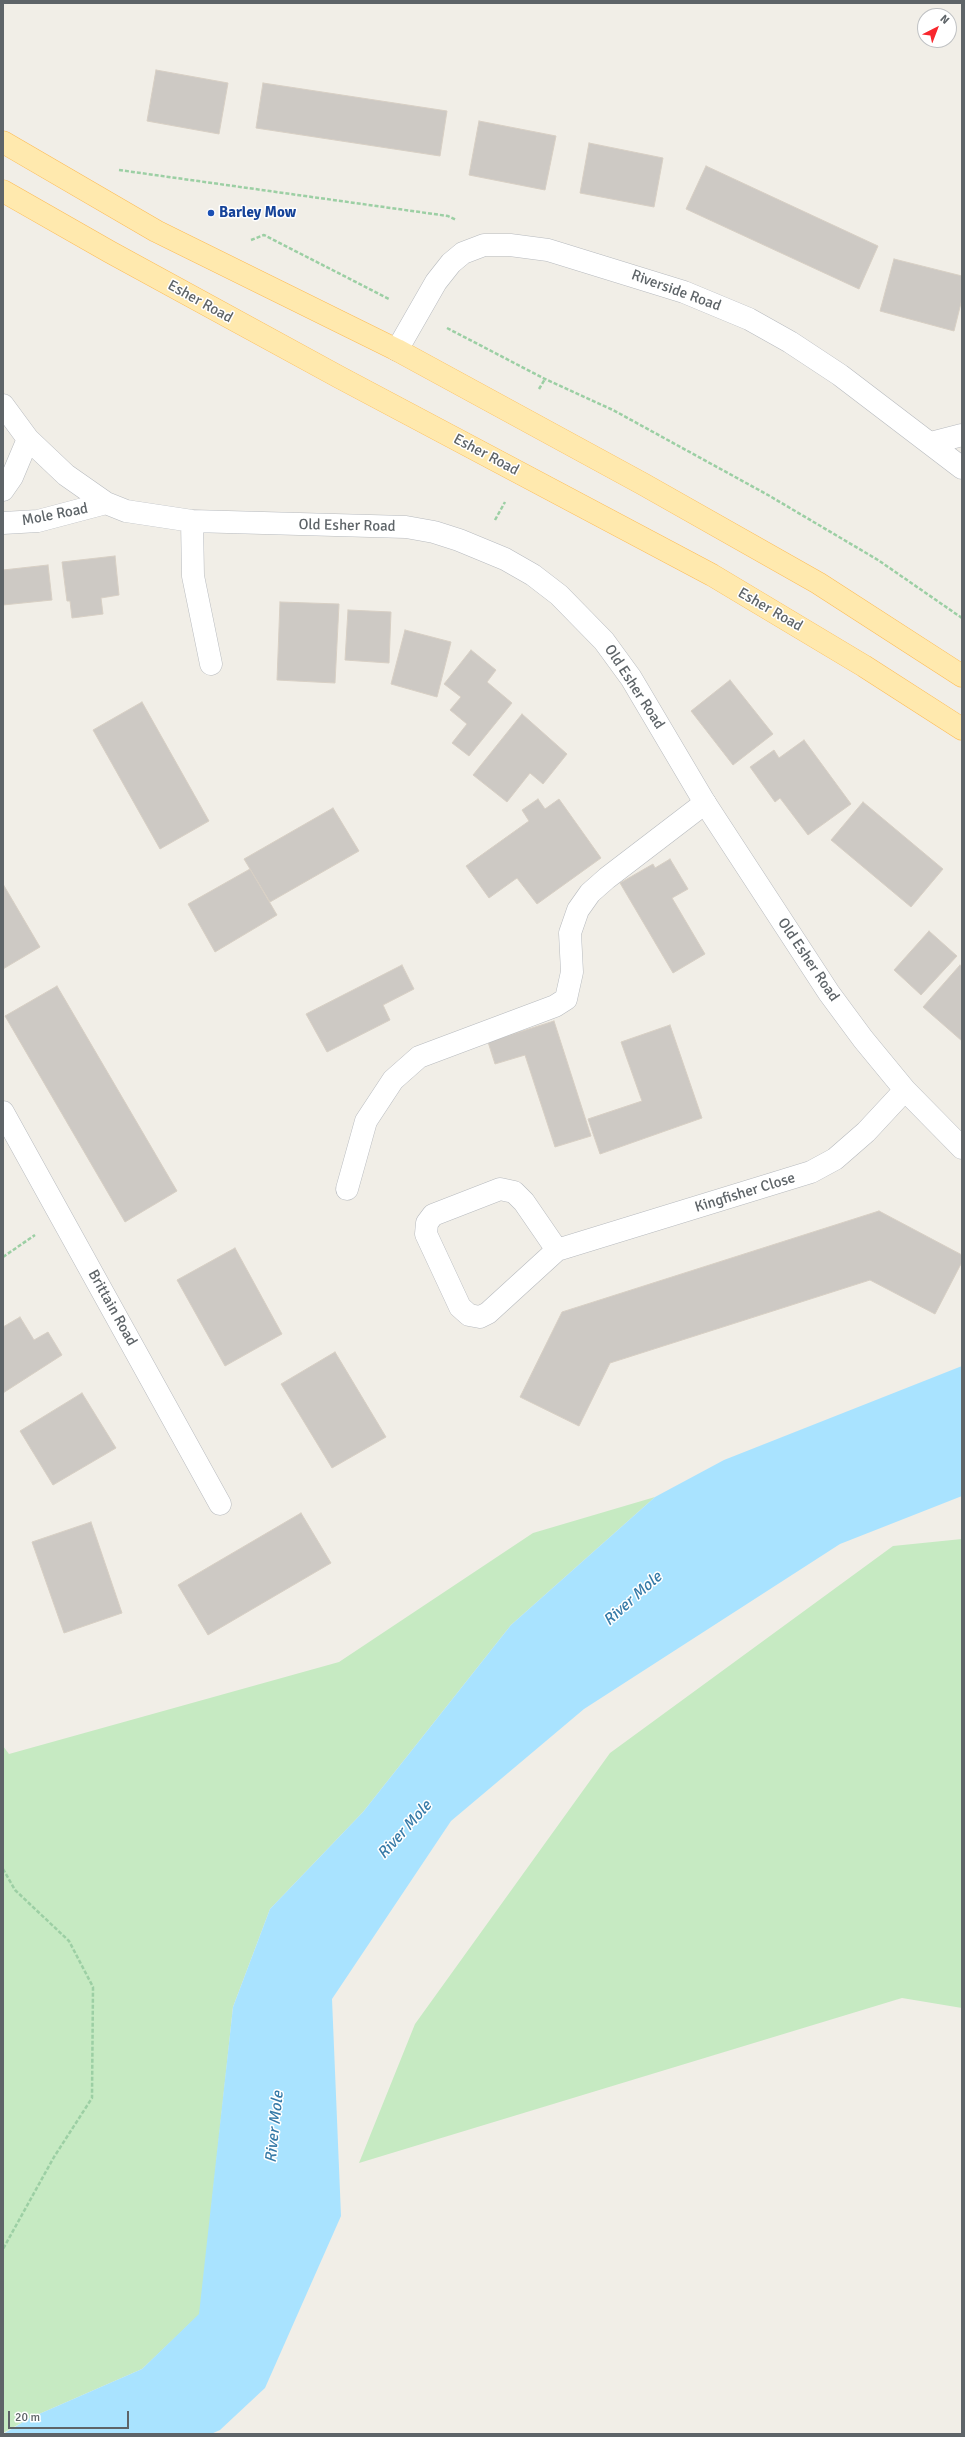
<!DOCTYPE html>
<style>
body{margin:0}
#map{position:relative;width:965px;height:2437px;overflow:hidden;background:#f1eee7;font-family:Signika,sans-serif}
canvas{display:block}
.frame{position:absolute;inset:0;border:4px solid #5e6468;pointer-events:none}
.north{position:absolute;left:917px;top:8px;width:40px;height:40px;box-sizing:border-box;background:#fff;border:1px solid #bfc1c3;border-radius:50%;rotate:42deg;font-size:11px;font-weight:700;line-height:16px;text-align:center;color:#5e6468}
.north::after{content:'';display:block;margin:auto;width:14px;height:18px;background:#f8272d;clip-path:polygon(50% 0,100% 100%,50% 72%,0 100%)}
.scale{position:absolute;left:8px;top:2411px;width:121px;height:18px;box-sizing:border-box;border:2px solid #5e6468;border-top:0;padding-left:5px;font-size:12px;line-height:14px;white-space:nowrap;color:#5e6468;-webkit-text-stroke:3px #fff;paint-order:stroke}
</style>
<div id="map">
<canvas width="965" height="2437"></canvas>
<div class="frame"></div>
<div class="north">N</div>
<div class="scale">20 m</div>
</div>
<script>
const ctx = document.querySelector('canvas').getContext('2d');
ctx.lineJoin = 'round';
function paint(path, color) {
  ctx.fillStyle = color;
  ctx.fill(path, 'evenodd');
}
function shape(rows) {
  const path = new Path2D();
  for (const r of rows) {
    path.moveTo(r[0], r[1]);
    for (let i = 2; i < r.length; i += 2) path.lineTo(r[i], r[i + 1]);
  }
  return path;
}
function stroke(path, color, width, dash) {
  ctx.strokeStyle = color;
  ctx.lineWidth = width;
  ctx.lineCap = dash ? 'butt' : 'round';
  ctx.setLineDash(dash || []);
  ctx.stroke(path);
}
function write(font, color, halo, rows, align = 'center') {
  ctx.font = font + ' Signika,sans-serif';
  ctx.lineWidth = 3;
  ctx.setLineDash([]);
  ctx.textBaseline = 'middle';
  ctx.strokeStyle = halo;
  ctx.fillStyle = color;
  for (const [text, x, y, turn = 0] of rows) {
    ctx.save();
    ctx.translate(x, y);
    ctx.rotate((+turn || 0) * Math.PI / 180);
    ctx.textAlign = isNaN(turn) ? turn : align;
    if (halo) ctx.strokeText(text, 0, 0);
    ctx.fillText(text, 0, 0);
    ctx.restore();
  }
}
const green = shape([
 [655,1497,511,1625,363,1812,270,1909,233,2007,200,2314,142,2369,30,2418,3,2433,3,1746,9,1754,339,1662,533,1533],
 [962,1539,962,2008,902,1998,359,2163,415,2024,610,1753,893,1546]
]);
const water = shape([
 [962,1366,962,1496,840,1544,584,1709,451,1821,332,1999,341,2216,265,2388,220,2430,211,2434,3,2434,30,2418,142,2369,199,2314,233,2007,270,1909,363,1812,511,1625,655,1497,724,1460]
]);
const building = shape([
 [156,70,228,83,219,134,147,121,156,70],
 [263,83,447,111,440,156,256,128,263,83],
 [479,121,556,136,545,190,469,175,479,121],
 [589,143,663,158,654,207,580,193,589,143],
 [706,166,878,246,859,289,686,209,706,166],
 [894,259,962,276,962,299,954,331,880,311,894,259],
 [115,556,119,595,101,598,103,614,72,618,70,601,67,601,62,562,115,556],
 [48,565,52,600,3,605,3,570,48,565],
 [280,602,339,604,335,683,277,680,280,602],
 [348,610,391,612,389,663,345,660,348,610],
 [405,630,451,642,437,697,391,684,405,630],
 [471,650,496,670,487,682,512,703,469,756,452,743,467,724,450,710,461,697,444,684,471,650],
 [730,680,773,734,733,765,691,711,730,680],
 [142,702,209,821,160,849,93,730,142,702],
 [522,714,567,754,543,784,530,773,507,802,473,775,522,714],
 [804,740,851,804,808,835,780,798,775,802,750,767,774,750,779,758,804,740],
 [538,799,545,809,559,799,601,858,537,904,517,878,489,898,466,866,529,821,522,810,538,799],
 [863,802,943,869,911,907,831,840,863,802],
 [333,808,359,851,270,902,244,859,333,808],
 [670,859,688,889,672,898,705,954,673,973,620,883,653,864,655,868,670,859],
 [250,869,277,915,215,952,188,904,250,869],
 [3,884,40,947,3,969,3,884],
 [929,931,957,956,921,995,894,970,929,931],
 [402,965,414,989,383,1005,390,1020,327,1052,306,1014,402,965],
 [960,965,962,967,962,1041,923,1007,960,965],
 [57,986,177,1191,125,1222,5,1016,57,986],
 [554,1021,591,1136,555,1147,525,1055,495,1064,488,1042,554,1021],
 [670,1025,702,1118,600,1154,588,1119,642,1101,621,1042,670,1025],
 [879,1211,962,1255,962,1262,935,1314,870,1280,610,1363,579,1426,520,1397,562,1312,879,1211],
 [235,1248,282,1334,225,1366,177,1280,235,1248],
 [20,1317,34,1340,48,1332,62,1355,3,1393,3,1327,20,1317],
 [335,1352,386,1437,332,1468,281,1384,335,1352],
 [82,1393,116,1448,53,1485,20,1431,82,1393],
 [301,1513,331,1563,208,1635,178,1585,301,1513],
 [91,1522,122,1613,64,1633,32,1542,91,1522]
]);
const path = shape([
 [119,170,448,216,456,220],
 [251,240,264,235,389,299],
 [447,328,545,379,613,410,768,495,878,560,962,618],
 [539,389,545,379],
 [495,520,505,502],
 [3,1257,35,1235],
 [3,1869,15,1890,69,1941,93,1987,92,2098,54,2157,3,2249]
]);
const service = shape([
 [347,1189,366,1121,393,1080,419,1057,555,1006,566,999,572,972,570,933,578,910,590,893,607,878,705,803]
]);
const minor = shape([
 [397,350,436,282,451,263,463,253,484,245,510,245,548,250,684,292,749,319,790,342,840,375,962,468],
 [3,405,28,439,66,475,106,503,126,511,192,521,406,527,434,532,459,540,505,559,533,575,559,595,604,641,631,678,705,803,829,993,863,1039,905,1090,962,1148],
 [931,443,962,435],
 [3,490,12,477,28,439],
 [192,521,193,576,211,664],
 [3,523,38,521,106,503],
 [3,1112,220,1504],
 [557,1250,524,1202,514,1192,500,1189,433,1215,427,1223,426,1234,460,1307,469,1315,480,1317,488,1313,557,1250,811,1172,835,1159,866,1132,905,1090]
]);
const primary = shape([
 [3,142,156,231,397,350,643,484,818,583,962,676],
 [3,191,110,252,339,377,712,575,864,666,962,729]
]);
const markers = [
 [211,213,4,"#1a4fb4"]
];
const transitNames = [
 ["Barley Mow",219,213]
];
const streetNames = [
 ["Riverside Road",676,291,20],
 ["Esher Road",200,302,29],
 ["Esher Road",486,455,28],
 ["Mole Road",55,515,-11],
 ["Old Esher Road",347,526,1],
 ["Esher Road",770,610,30],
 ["Old Esher Road",634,687,57],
 ["Old Esher Road",808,960,56],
 ["Kingfisher Close",745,1193,-17],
 ["Brittain Road",112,1308,61]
];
const waterNames = [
 ["River Mole",633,1599,-42],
 ["River Mole",405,1830,-48],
 ["River Mole",275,2127,-84]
];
paint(green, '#c6eac2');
paint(water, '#a9e3ff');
paint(building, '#cdc9c4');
stroke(building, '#d7cfc4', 1);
stroke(service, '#b7babe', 23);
stroke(minor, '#b7babe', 23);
stroke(primary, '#fdbb54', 23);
stroke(path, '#9ccfa4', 2.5, [4, 2]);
stroke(service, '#fff', 22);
stroke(minor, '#fff', 22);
stroke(primary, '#ffe9ae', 22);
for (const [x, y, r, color] of markers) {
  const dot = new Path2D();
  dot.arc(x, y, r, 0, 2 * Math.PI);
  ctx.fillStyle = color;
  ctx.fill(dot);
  stroke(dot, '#fff', 1.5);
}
write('bold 15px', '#164399', '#fff', transitNames, 'left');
write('15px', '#5e6468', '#fff', streetNames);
write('italic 16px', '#377ba8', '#fff', waterNames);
</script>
